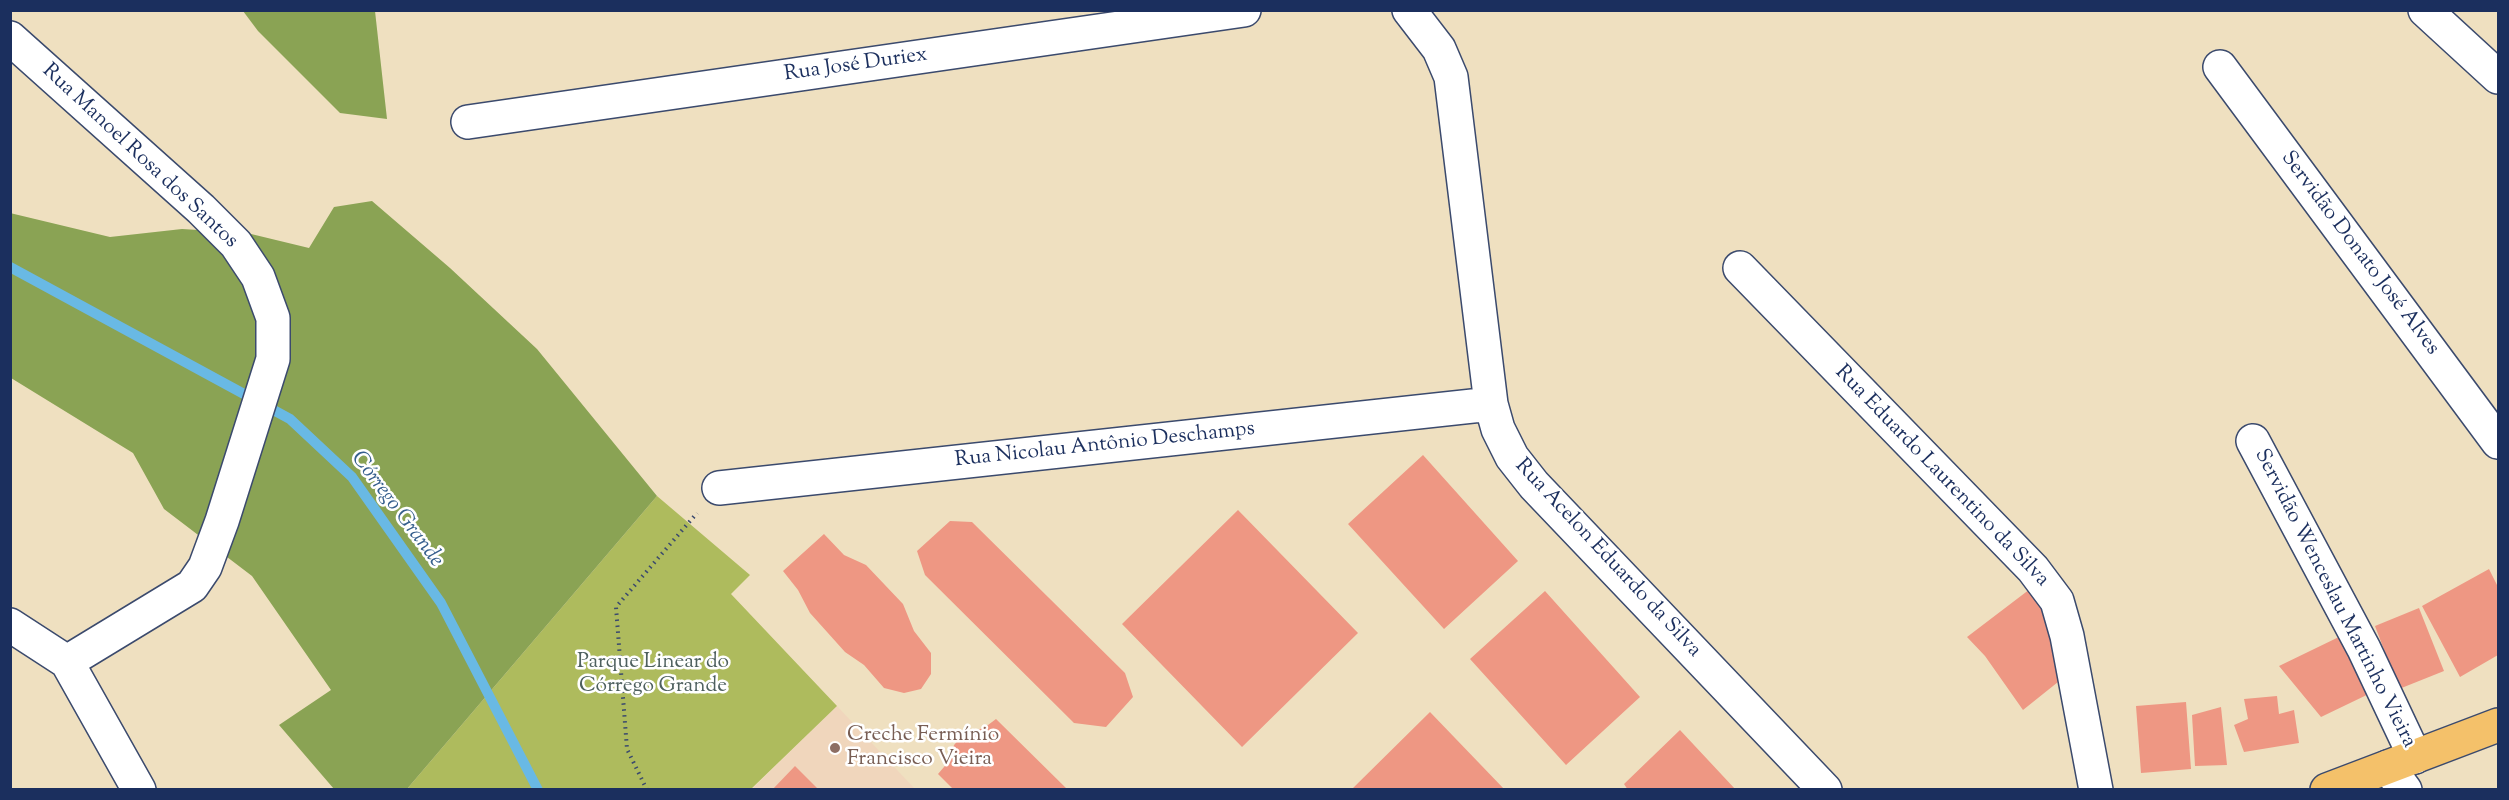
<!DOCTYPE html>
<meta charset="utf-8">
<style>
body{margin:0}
#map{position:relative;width:2509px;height:800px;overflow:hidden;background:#efe0c0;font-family:"Sorts Mill Goudy",serif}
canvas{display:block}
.frame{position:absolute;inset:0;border:12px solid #1b2f5e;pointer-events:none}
</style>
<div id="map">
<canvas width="2509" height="800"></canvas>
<div class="frame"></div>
</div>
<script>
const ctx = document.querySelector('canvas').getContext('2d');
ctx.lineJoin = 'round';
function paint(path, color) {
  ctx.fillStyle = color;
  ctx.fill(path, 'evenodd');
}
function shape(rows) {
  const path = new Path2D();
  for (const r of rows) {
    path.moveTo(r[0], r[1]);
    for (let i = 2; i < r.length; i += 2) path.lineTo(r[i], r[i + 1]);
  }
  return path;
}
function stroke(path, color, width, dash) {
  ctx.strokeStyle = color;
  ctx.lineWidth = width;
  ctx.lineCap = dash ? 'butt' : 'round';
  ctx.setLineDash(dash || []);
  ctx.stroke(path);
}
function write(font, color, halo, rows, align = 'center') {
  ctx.font = font + ' "Sorts Mill Goudy",serif';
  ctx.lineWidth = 5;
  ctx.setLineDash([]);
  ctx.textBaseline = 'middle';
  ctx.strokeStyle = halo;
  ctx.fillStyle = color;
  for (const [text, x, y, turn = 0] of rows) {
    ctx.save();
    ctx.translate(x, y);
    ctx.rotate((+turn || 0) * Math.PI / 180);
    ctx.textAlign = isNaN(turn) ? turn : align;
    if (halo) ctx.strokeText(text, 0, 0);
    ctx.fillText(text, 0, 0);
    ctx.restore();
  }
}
const built = shape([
 [837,706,915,789,751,790]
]);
const green = shape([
 [657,496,750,575,731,594,837,706,751,789,407,789]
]);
const forest = shape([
 [243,11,375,11,387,119,340,113,258,31],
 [372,201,450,268,537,349,657,496,407,789,334,789,279,725,331,690,252,576,164,509,133,453,11,378,10,213,110,237,182,229,247,233,309,248,334,207]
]);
const stream = shape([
 [10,267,290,419,352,477,441,603,538,790]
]);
const building = shape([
 [1423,455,1518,561,1444,629,1348,524],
 [1238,510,1358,633,1242,747,1122,624],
 [950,521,972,522,1125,673,1133,697,1106,727,1074,723,925,575,917,551],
 [824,534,844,555,866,565,903,604,914,631,931,653,931,674,921,689,904,693,884,688,864,665,845,652,810,613,798,590,783,571],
 [2489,569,2498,587,2498,655,2460,677,2422,606],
 [2034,586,2053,626,2063,678,2023,710,1985,656,1967,637],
 [1545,591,1640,697,1566,765,1470,659],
 [2419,608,2444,671,2399,689,2375,626],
 [2343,635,2375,691,2321,717,2279,666],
 [2277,696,2279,714,2294,710,2299,743,2244,752,2234,725,2248,719,2244,699],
 [2186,702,2191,769,2141,773,2136,706],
 [2221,707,2227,765,2195,766,2192,715],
 [1430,712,1505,790,1351,790],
 [996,719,1068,790,954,790,938,774,950,760,954,745,965,733,984,728],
 [1680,730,1736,790,1628,790,1624,784],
 [795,766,819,790,772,790]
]);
const path = shape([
 [647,790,627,749,616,607,697,513]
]);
const minor = shape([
 [1409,10,1439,49,1451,77,1491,404,1498,429,1512,457,1534,485,1825,790],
 [2425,10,2498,77],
 [10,38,201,209,236,244,258,277,273,318,273,359,222,521,205,567,192,586,67,662],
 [2220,67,2498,442],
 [468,122,1244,10],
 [1740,268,2033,569,2057,601,2067,636,2096,790],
 [2253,441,2364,649,2415,757],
 [719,488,1491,404],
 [10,625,67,662,139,790],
 [2388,767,2405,790]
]);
const major = shape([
 [2327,790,2498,725]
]);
const markers = [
 [835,748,6,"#8d6e63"]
];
const streetNames = [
 ["Rua José Duriex",856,66,-8],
 ["Rua Manoel Rosa dos Santos",139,157,43],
 ["Servidão Donato José Alves",2359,254,53],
 ["Rua Nicolau Antônio Deschamps",1105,446,-6],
 ["Rua Eduardo Laurentino da Silva",1941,477,46],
 ["Rua Acelon Eduardo da Silva",1607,559,47],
 ["Servidão Wenceslau Martinho Vieira",2334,599,63]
];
const parkNames = [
 ["Parque Linear do",653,663],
 ["Córrego Grande",653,687]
];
const educationNames = [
 ["Creche Fermínio",847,736],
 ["Francisco Vieira",847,760]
];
const waterNames = [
 ["Córrego Grande",396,510,53]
];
paint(built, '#f0d6bc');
paint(green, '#aebb5d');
paint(forest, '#8aa354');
stroke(stream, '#69b9e4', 10);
paint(building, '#ee9783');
stroke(minor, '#3b4a6d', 36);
stroke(major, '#3b4a6d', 36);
stroke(path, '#3b4a6d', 4, [1.5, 4.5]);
stroke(minor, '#fff', 33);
stroke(major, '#f4c16a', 33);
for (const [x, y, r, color] of markers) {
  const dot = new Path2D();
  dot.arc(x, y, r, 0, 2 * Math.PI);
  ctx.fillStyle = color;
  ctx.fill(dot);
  stroke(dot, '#fff', 2);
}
write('21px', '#1b2f5e', '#fff', streetNames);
write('21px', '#4e605e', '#fff', parkNames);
write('21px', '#785e54', '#fff', educationNames, 'left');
write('italic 22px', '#365f8d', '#fff', waterNames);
</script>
